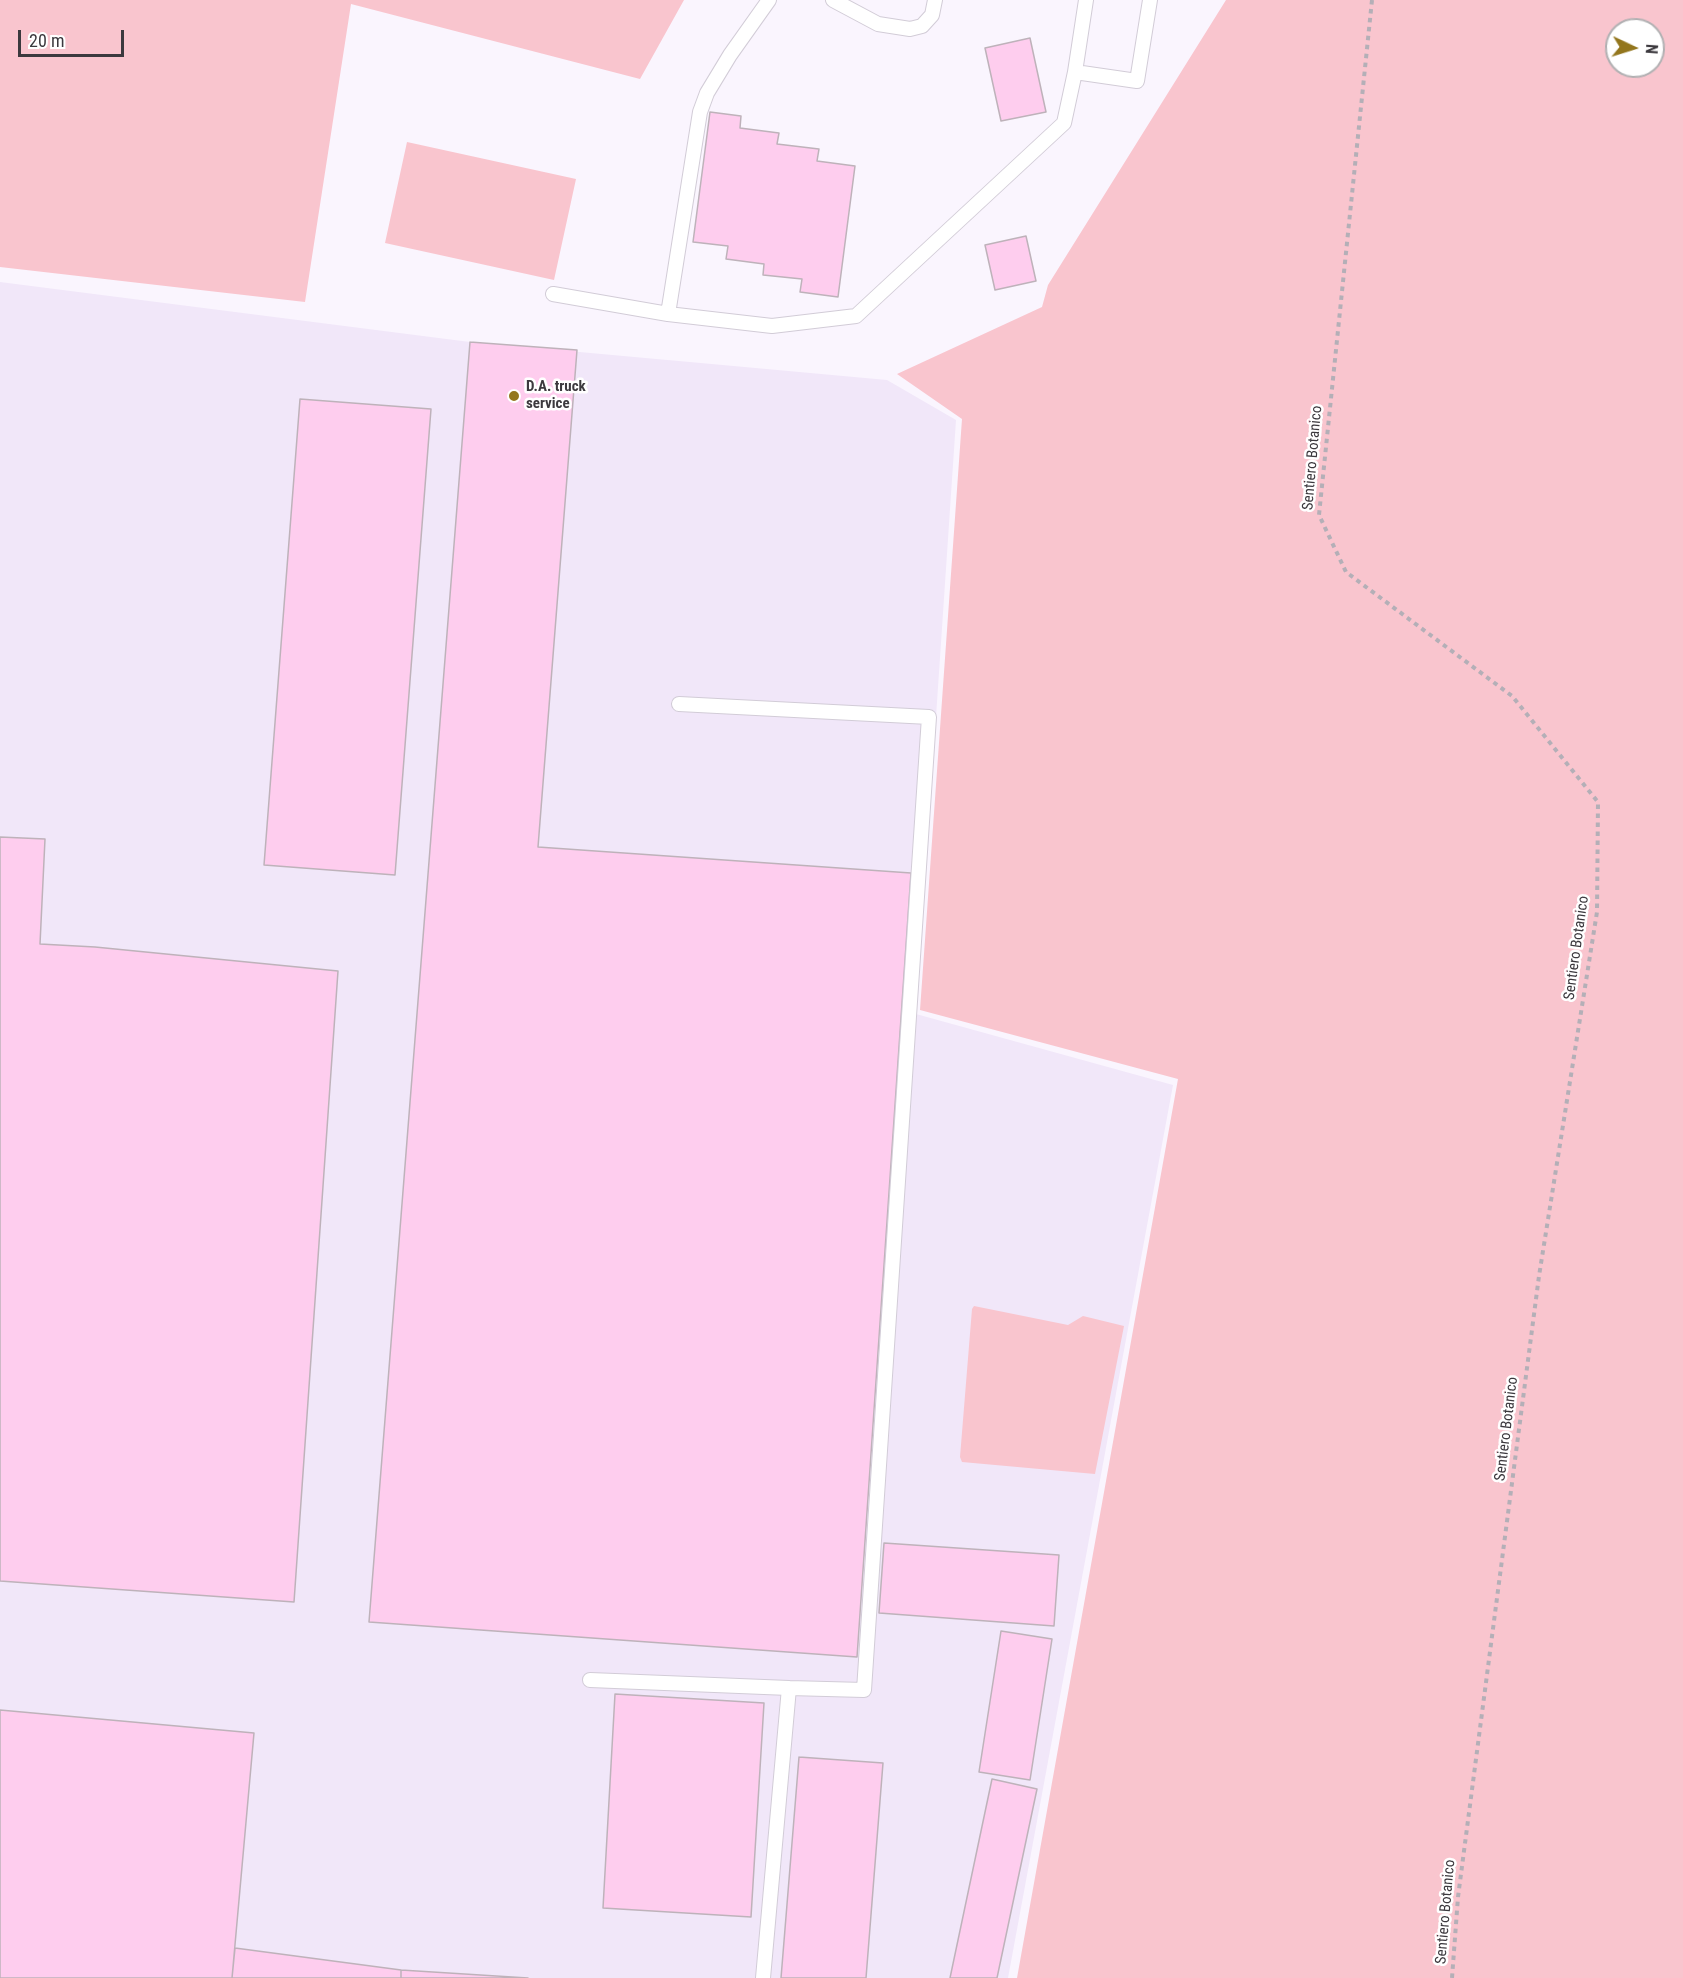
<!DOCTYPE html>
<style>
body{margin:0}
#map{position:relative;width:1683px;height:1978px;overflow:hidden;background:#faf5fe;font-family:"Roboto Condensed",sans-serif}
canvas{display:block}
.north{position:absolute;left:1605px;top:18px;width:60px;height:60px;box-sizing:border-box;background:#fff;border:2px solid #b1b0b2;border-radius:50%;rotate:94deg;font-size:16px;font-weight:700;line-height:24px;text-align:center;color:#3c393e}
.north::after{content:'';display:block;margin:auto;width:21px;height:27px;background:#93761d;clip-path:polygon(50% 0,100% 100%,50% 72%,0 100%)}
.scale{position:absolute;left:18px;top:30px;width:106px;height:27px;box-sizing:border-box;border:3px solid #3c393e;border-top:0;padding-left:8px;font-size:18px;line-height:21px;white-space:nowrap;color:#3c393e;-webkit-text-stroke:4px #fff;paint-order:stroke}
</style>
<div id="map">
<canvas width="1683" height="1978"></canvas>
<div class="north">N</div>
<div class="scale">20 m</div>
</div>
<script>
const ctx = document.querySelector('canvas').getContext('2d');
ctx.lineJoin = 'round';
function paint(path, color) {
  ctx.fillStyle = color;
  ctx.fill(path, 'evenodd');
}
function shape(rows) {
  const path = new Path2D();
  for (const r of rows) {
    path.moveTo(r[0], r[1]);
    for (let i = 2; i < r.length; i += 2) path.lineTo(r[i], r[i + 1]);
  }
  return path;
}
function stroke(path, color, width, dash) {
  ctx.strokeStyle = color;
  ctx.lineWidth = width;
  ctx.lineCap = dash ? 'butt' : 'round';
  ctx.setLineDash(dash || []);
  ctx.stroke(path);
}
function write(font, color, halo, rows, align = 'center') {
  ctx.font = font + ' "Roboto Condensed",sans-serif';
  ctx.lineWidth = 5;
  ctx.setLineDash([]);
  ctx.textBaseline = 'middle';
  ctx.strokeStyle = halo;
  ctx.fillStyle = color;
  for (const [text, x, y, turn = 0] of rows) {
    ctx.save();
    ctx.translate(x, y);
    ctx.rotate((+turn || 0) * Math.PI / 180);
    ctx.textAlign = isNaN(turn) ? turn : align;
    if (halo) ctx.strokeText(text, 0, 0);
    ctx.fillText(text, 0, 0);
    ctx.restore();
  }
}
const built = shape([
 [0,282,470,342,887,380,956,420,916,1014,1173,1085,1008,1978,0,1978]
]);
const green = shape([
 [0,0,684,0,640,79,351,4,305,302,0,267],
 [1226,0,1683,0,1683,1978,1017,1978,1178,1079,920,1010,962,419,897,374,1042,307,1048,285],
 [1617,30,1653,30,1653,66,1617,66],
 [407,142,576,179,554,280,385,243],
 [974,1306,1068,1325,1083,1316,1124,1326,1095,1474,962,1462,960,1457,972,1309]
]);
const building = shape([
 [1030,38,1046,112,1001,121,985,48,1030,38],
 [710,112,741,116,740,128,779,133,777,144,819,149,817,161,855,166,838,297,800,292,802,279,763,275,764,264,726,259,728,246,693,242,710,112],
 [1026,236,1036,281,995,290,985,245,1026,236],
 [470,342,577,350,538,847,911,873,857,1657,369,1622,470,342],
 [300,399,431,409,395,875,264,865,300,399],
 [0,837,45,839,40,944,95,947,338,971,294,1602,0,1581,0,837],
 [884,1543,1059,1555,1054,1626,879,1613,884,1543],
 [1001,1631,1052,1639,1030,1780,979,1772,1001,1631],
 [615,1694,764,1703,751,1917,603,1908,615,1694],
 [0,1710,254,1733,232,1978,0,1978,0,1710],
 [799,1757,883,1763,866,1978,781,1978,799,1757],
 [992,1779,1037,1789,997,1978,950,1978,992,1779],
 [235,1948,401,1970,401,1978,232,1978,235,1948],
 [401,1970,528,1978,401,1978,401,1970]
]);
const path = shape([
 [1372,0,1319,515,1346,572,1512,696,1598,802,1597,912,1539,1276,1458,1897,1452,1978]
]);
const lane = shape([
 [833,0,878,24,910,29,922,26,932,15,935,0],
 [1075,72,1137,81,1150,0],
 [553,294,668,314,772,326,856,316,1064,123,1075,72,1086,0],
 [668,314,700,112,707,93,730,55,769,0],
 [679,704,929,717,864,1690,789,1688,763,1978],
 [590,1680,789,1688]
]);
const markers = [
 [514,396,6,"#93761d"]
];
const poiNames = [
 ["D.A. truck",526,387],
 ["service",526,404]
];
const streetNames = [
 ["Sentiero Botanico",1313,458,-85],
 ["Sentiero Botanico",1577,948,-82],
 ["Sentiero Botanico",1507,1429,-83],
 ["Sentiero Botanico",1446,1912,-85]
];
paint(built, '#f1e7f9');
paint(green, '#f9c5ce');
paint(building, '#fecdee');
stroke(building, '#beb2ba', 1.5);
stroke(lane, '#d2ccd7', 16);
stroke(path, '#b4afb7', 4, [4.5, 4.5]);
stroke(lane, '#fff', 14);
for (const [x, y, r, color] of markers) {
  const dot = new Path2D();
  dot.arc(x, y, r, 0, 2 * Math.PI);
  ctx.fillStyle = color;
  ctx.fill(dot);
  stroke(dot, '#fff', 2);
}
write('bold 15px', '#3c393e', '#fff', poiNames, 'left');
write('15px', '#3c393e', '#fff', streetNames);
</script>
